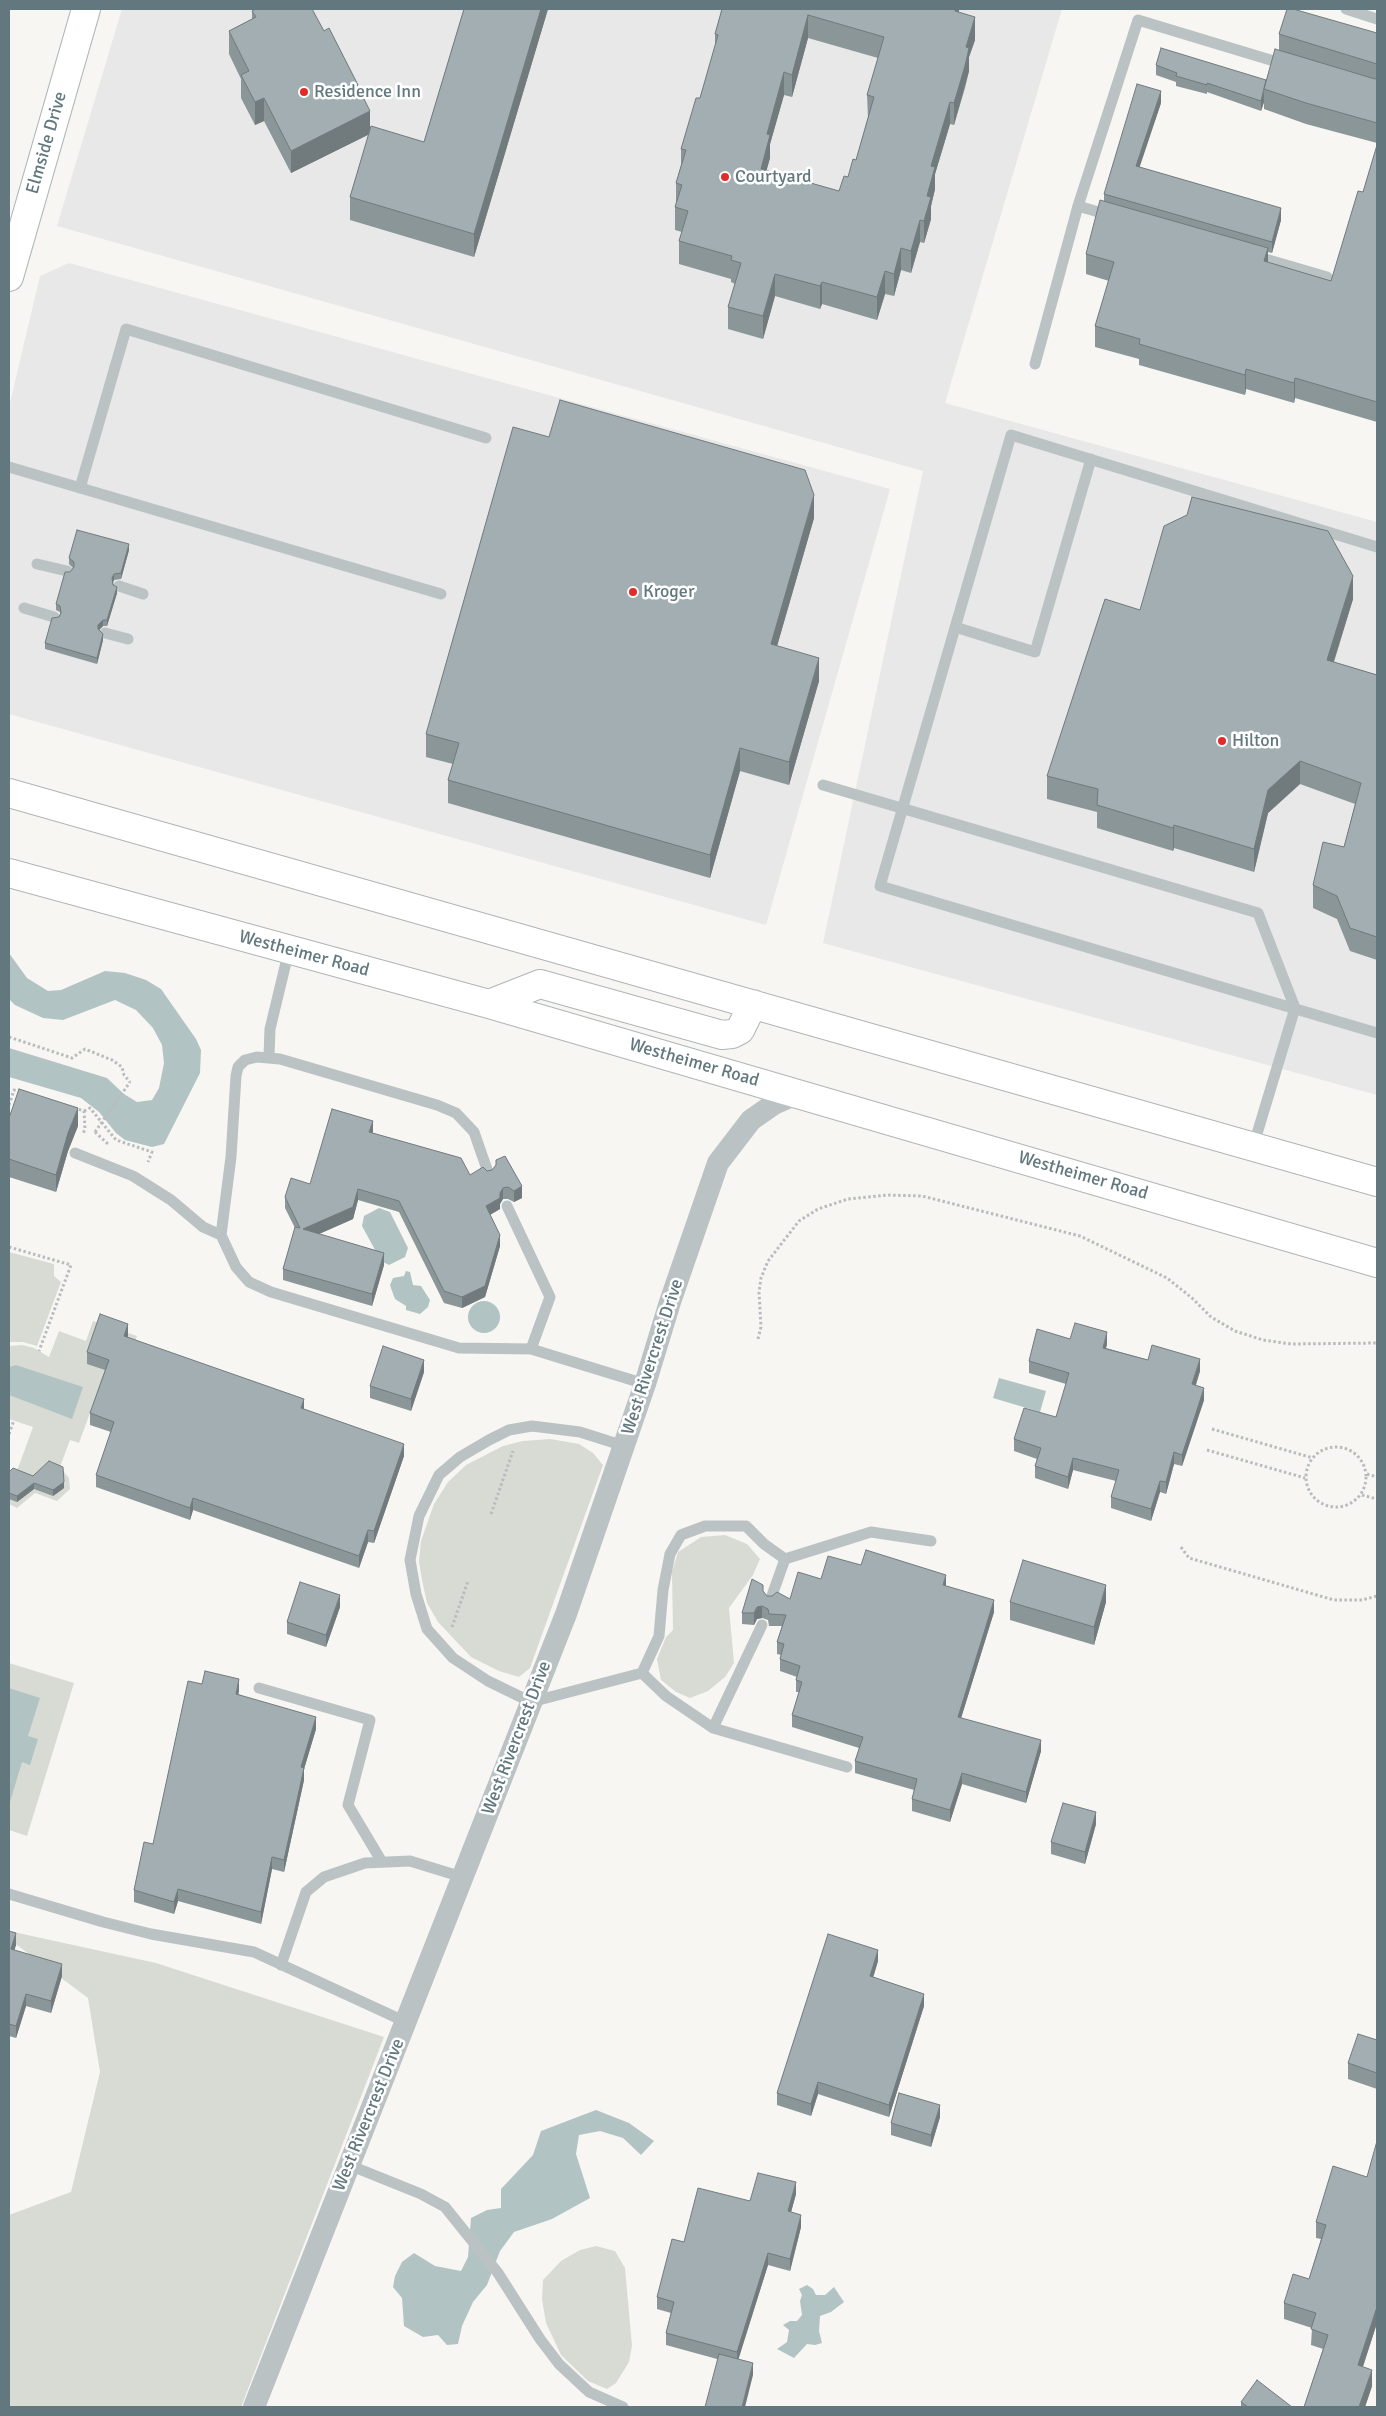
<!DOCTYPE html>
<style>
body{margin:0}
#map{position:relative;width:1386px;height:2416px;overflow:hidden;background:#f7f6f3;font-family:Signika,sans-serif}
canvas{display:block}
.frame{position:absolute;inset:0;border:10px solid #62787e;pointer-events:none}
</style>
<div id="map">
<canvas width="1386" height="2416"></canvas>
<div class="frame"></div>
</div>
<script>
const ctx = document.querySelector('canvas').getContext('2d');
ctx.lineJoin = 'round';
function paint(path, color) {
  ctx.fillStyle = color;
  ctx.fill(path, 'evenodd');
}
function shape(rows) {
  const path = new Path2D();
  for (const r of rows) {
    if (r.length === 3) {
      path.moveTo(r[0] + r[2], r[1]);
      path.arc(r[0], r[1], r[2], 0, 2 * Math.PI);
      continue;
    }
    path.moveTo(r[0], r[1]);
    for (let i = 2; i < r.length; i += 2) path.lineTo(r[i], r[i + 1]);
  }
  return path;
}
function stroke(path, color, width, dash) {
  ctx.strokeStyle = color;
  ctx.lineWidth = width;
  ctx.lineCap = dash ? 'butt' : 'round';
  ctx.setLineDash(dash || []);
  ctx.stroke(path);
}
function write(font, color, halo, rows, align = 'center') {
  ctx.font = font + ' Signika,sans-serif';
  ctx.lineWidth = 5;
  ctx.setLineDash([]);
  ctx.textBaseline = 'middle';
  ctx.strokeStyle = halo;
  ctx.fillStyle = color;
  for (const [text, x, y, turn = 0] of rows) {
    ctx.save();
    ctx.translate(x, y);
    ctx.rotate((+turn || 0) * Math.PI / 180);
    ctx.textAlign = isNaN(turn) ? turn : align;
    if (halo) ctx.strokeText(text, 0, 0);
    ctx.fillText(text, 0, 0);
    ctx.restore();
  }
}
const built = shape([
 [122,9,1062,9,945,403,1377,522,1377,1095,823,943,923,471,57,226],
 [69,263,890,489,766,925,9,714,9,407,40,276]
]);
const green = shape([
 [9,1252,54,1264,54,1276,61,1282,37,1346,23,1342,9,1342],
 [93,1321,137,1336,115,1399,97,1394,79,1443,70,1440,60,1467,69,1478,70,1489,57,1501,35,1493,17,1508,9,1504,9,1477,17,1471,33,1427,9,1419,9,1346,22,1345,34,1348,49,1357,59,1331,86,1341],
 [550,1439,579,1444,593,1453,603,1465,530,1668,519,1677,499,1671,471,1657,438,1622,427,1603,422,1580,419,1562,421,1541,434,1504,448,1482,466,1465,503,1446,523,1441],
 [725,1535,747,1544,760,1559,753,1575,729,1608,734,1663,725,1677,708,1691,690,1698,676,1692,661,1680,657,1659,666,1637,673,1630,672,1572,678,1552,701,1537],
 [9,1663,74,1683,27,1836,9,1830],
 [9,1931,156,1963,384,2037,241,2407,9,2407,9,2215,71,2192,100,2072,88,1998,9,1939],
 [596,2246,615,2251,625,2268,632,2346,629,2362,616,2383,607,2389,588,2381,561,2355,546,2323,542,2299,543,2280,561,2261,580,2250]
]);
const water = shape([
 [9,953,27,978,48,991,61,990,105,971,125,973,146,980,161,989,196,1039,201,1050,200,1073,164,1144,152,1147,125,1140,116,1133,99,1112,81,1098,9,1077,9,1048,107,1078,124,1094,137,1102,152,1100,159,1088,164,1063,162,1045,153,1028,136,1010,115,1000,63,1020,43,1018,15,1005,9,999],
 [379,1208,390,1212,408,1248,405,1257,389,1265,381,1261,362,1226,364,1216],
 [406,1271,410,1272,413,1285,421,1286,430,1300,428,1307,420,1314,406,1310,406,1306,395,1299,392,1291,390,1285,393,1278,404,1276],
 [484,1317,16],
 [16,1365,83,1387,72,1419,9,1395,9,1367],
 [999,1378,1046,1391,1040,1412,993,1398],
 [9,1688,40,1698,28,1736,38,1739,30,1765,22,1762,10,1802],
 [596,2110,629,2123,654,2141,641,2155,623,2138,600,2131,579,2135,576,2154,590,2198,552,2219,514,2232,500,2251,487,2285,473,2302,462,2326,458,2344,447,2345,438,2335,423,2337,404,2326,402,2298,393,2287,395,2276,402,2262,414,2253,435,2266,461,2271,468,2257,471,2218,487,2210,501,2208,501,2189,533,2155,541,2131],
 [807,2285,813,2289,816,2295,825,2295,834,2287,844,2302,831,2312,820,2316,819,2331,822,2343,815,2345,807,2344,794,2358,777,2349,787,2342,789,2330,783,2325,790,2321,797,2321,802,2315,800,2301,802,2295,799,2289]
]);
const path = shape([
 [9,1037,72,1058,85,1049,112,1060,122,1067,124,1075,130,1082],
 [9,1105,14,1090,20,1092],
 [74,1108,84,1111,85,1129,83,1134],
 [84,1111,90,1108,116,1140,152,1152,148,1162],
 [95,1132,108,1144],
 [9,1247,71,1265,39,1351],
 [758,1339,761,1327,759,1292,761,1278,768,1261,799,1221,818,1209,848,1199,887,1195,922,1196,1080,1236,1167,1278,1192,1298,1211,1317,1235,1331,1263,1340,1291,1344,1377,1343],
 [1212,1429,1313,1458],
 [9,1434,14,1420],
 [1336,1477,30],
 [1207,1450,1305,1478],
 [1367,1474,1377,1477],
 [1362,1495,1377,1499],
 [491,1514,513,1451],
 [1181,1547,1189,1558,1334,1600,1362,1600,1377,1596],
 [452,1627,468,1581]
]);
const lane = shape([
 [1346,9,1377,19],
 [1078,206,1112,216],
 [1255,256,1327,277],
 [1035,364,1078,206,1138,20,1287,65],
 [9,467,441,594],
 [80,488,126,329,486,438],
 [1377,547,1011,435,880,886,1377,1033],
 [37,564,67,571],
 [119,586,143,594],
 [24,608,54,617],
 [955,627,1035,652,1091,459],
 [105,633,128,639],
 [823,785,1258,913,1295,1008,1253,1147],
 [269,1056,270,1029,289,950],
 [75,1153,133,1176,171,1200,203,1227,221,1235],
 [489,1175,474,1132,456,1113,437,1105,280,1059,257,1057,245,1060,238,1067,236,1076,231,1157,221,1235,236,1267,249,1282,271,1292,459,1348,531,1349,645,1384],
 [507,1206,550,1297,531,1349],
 [624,1446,580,1432,532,1426,509,1430,489,1440,460,1457,439,1475,419,1516,410,1560,416,1594,427,1629,453,1658,488,1681,531,1702,642,1673,666,1696,713,1728,847,1767],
 [785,1559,871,1532,931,1541],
 [770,1601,785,1559],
 [642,1673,659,1636,663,1590,670,1554,681,1535,705,1526,746,1526,764,1544,785,1559],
 [259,1688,370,1720,348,1805,382,1862],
 [713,1728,762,1625],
 [9,1894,103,1922,151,1934,254,1952,406,2022],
 [281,1965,306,1892,324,1877,365,1863,410,1861,462,1877],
 [349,2165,421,2194,445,2207,498,2273,540,2339,559,2364,589,2392,623,2407]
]);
const street = shape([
 [254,2407,566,1614,645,1384,670,1302,718,1163,751,1120,774,1104,799,1093]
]);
const secondary = shape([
 [9,277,86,9]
]);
const primary = shape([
 [9,793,1377,1182],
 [9,873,489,1004,1377,1263],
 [489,1004,540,984,722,1035,732,1034,740,1030,753,1004]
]);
const pathBridge = shape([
 [95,1132,130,1082]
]);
const wall = shape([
 [464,9,548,9,474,257,350,220,350,197,369,134,291,173,264,121,255,125,241,98,241,79,229,54,229,31,252,19,252,11,324,31,358,88,370,131,424,142],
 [722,9,959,9,959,13,975,40,969,57,969,71,965,88,954,125,950,124,935,174,935,189,931,206,931,219,924,243,920,242,911,273,901,270,894,296,885,294,877,320,822,304,820,309,775,296,763,339,728,329,728,307,735,284,731,282,731,279,679,264,679,241,682,232,675,230,675,207,676,204,676,183,681,165,681,149,700,98,715,47,715,34],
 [808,38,878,58,867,95,868,118,856,160,848,177,839,191,766,171,770,158,770,144,784,95,792,97],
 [1377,33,1377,143,1306,124,1264,109,1264,102,1261,111,1207,92,1207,94,1176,86,1176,82,1156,75,1156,65,1266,80,1279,50,1279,34],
 [1161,103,1139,167,1281,220,1272,253,1268,252,1268,263,1331,281,1363,192,1377,145,1377,422,1295,398,1294,403,1246,389,1245,395,1139,365,1139,359,1095,347,1095,326,1109,281,1086,274,1086,254,1104,201,1104,194],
 [814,518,777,646,819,681,789,785,740,771,710,878,448,803,448,780,453,764,426,757,426,734],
 [129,550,121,579,114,580,113,583,117,593,107,626,103,626,99,630,103,640,97,664,45,649,45,643,60,614,60,612,56,610,56,604,73,568,69,564,69,558],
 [1353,599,1334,662,1377,675,1377,960,1350,951,1337,919,1313,908,1313,885,1344,847,1355,804,1300,784,1268,813,1254,872,1174,848,1173,851,1097,828,1097,812,1047,799,1047,776,1140,610],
 [9,1118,78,1126,68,1151,56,1192,9,1177],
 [373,1133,470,1175,492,1170,496,1166,496,1160,522,1198,514,1202,508,1199,503,1199,500,1204,500,1209,490,1215,500,1246,485,1297,462,1308,444,1303,399,1212,358,1200,353,1219,319,1234,384,1265,372,1306,283,1280,283,1269,295,1228,285,1208,285,1197,310,1184],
 [128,1336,127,1337,304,1409,404,1456,374,1543,368,1542,359,1568,193,1510,190,1520,96,1487,96,1475,111,1432,90,1425,90,1413,105,1370,87,1364,87,1352],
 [1070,1339,1107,1344,1106,1348,1148,1360,1200,1371,1196,1385,1204,1400,1182,1466,1174,1464,1166,1494,1160,1492,1151,1521,1111,1508,1111,1497,1116,1481,1073,1470,1068,1489,1035,1478,1035,1466,1037,1459,1014,1451,1014,1439,1056,1417,1066,1384,1029,1373,1029,1361],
 [424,1372,411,1411,370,1398,370,1386],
 [9,1472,33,1476,64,1488,53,1496,34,1489,17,1502,9,1499],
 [821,1579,946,1586,994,1612,961,1718,1041,1751,1026,1803,962,1784,950,1822,912,1811,912,1799,914,1790,855,1773,855,1761,859,1748,792,1727,792,1715,799,1692,796,1692,796,1680,797,1677,780,1671,780,1659,781,1655,777,1654,777,1642,782,1626,769,1626,768,1620,762,1618,757,1619,754,1625,742,1624,742,1613,763,1592,767,1596,790,1599],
 [1010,1602,1106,1602,1094,1645,1010,1620],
 [340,1607,326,1647,287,1634,287,1622],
 [202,1684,239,1691,238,1694,316,1729,304,1769,304,1780,284,1872,272,1869,261,1924,178,1901,174,1914,134,1902,134,1890,153,1844],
 [1096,1824,1085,1864,1051,1854,1051,1842],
 [9,1931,16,1945,14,1950,62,1976,51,2013,26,2006,16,2038,9,2036],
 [878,1961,873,1977,924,2006,889,2117,818,2094,811,2116,777,2105,777,2093],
 [1377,2040,1377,2089,1348,2079,1348,2063],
 [940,2117,931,2147,891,2135,891,2123],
 [1377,2141,1377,2323,1363,2367,1372,2386,1365,2407,1304,2407,1323,2349,1311,2345,1312,2328,1284,2319,1284,2303,1309,2279,1321,2239,1316,2238,1316,2222,1367,2177],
 [796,2194,791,2212,801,2227,790,2271,768,2265,738,2359,753,2375,717,2359,666,2345,666,2333,671,2313,657,2309,657,2297,684,2242,750,2201],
 [1241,2402,1292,2407,1241,2407]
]);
const shadedWall = shape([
 [541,9,548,9,474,257,474,234],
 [955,9,959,9,959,18,955,11],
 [808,15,808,38,792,97,792,75],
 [975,17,975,40,969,57,969,71,954,125,954,103,966,47],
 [784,72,784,95,770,144,770,158,761,191,761,169,767,134],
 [1161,91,1161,103,1136,178,1136,166],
 [1264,92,1264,102,1261,111,1261,101],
 [264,98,264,121,255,125,255,102],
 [950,102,950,124,935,174,935,189,931,206,931,219,924,243,924,221,931,166],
 [370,111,370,134,291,173,291,151],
 [1281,208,1281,220,1272,253,1272,242],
 [920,220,920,242,911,273,911,251],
 [901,248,901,270,894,296,894,274],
 [1268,248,1268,268,1264,261],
 [885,271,885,294,877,320,877,297],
 [775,274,775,296,763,339,763,316],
 [822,282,822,304,820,309,820,286],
 [1246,369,1246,389,1245,395,1245,375],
 [1295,378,1295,398,1294,403,1294,383],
 [814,495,814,518,771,667,771,644],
 [129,544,129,550,121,579,121,573],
 [114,574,114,580,112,584,112,578],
 [1353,576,1353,599,1327,683,1327,660],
 [117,587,117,593,107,626,107,620],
 [103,620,103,626,98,631,98,625],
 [103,634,103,640,97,664,97,658],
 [819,658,819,681,789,785,789,762],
 [740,748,740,771,710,878,710,855],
 [1300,761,1300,784,1268,813,1254,872,1254,849,1268,790],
 [1174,825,1174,848,1173,851,1173,828],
 [78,1108,78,1126,68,1151,56,1192,56,1175,68,1133],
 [373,1121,373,1132,369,1143,369,1132],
 [522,1186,522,1198,514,1202,514,1191],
 [503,1188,503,1199,500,1204,500,1209,486,1217,486,1206,500,1193],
 [358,1189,358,1200,353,1219,303,1241,303,1229],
 [500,1235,500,1246,485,1297,462,1308,462,1297],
 [384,1253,384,1265,372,1306,372,1294],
 [128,1324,128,1336,124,1348,124,1336],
 [1107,1332,1107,1344,1103,1359,1103,1348],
 [1200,1359,1200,1371,1192,1396,1192,1384],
 [424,1360,424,1372,411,1411,411,1399],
 [1204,1388,1204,1400,1182,1466,1182,1455],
 [304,1399,304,1410,301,1408],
 [404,1444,404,1456,374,1543,374,1531],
 [1174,1452,1174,1464,1166,1494,1166,1482],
 [1073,1458,1073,1470,1068,1489,1068,1477],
 [1160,1481,1160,1492,1151,1521,1151,1509],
 [64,1482,64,1488,53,1496,53,1490],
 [34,1483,34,1489,17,1502,17,1496],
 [193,1498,193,1510,190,1520,190,1508],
 [368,1530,368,1542,359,1568,359,1556],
 [946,1575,946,1586,943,1585],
 [1106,1585,1106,1602,1094,1645,1094,1627],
 [340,1595,340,1607,326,1647,326,1635],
 [994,1600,994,1612,958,1728,958,1717],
 [762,1606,762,1618,757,1619,754,1625,754,1613,757,1607],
 [239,1679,239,1691,236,1706,236,1694],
 [316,1717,316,1729,304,1769,304,1780,284,1872,284,1860,301,1767],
 [1041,1740,1041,1751,1026,1803,1026,1792],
 [962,1773,962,1784,950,1822,950,1810],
 [1096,1812,1096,1824,1085,1864,1085,1852],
 [272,1857,272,1869,261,1924,261,1912],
 [178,1889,178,1901,174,1914,174,1902],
 [16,1933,16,1945,11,1961,11,1949],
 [878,1950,878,1961,870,1988,870,1976],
 [62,1964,62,1976,51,2013,51,2001],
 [26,1994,26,2006,16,2038,16,2026],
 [924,1994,924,2006,889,2117,889,2105],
 [818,2082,818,2094,811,2116,811,2104],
 [940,2105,940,2117,931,2147,931,2135],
 [796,2182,796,2194,788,2223,788,2211],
 [801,2215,801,2227,790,2271,790,2259],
 [768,2253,768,2265,737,2364,737,2352],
 [1377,2307,1377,2323,1358,2381,1358,2365],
 [753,2363,753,2375,745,2407,742,2407],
 [1372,2370,1372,2386,1365,2407,1359,2407]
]);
const building = shape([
 [256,9,312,9,324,31,329,28,358,85,357,85,370,111,291,151,264,98,255,102,241,75,249,71,229,31,256,17,252,11,256,9],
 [464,9,541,9,474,234,350,197,371,126,424,142,464,9],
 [722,9,955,9,955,11,975,17,966,47,969,48,965,66,954,103,950,102,931,166,935,167,927,196,931,197,924,221,920,220,911,251,901,248,894,274,885,271,877,297,822,282,820,286,775,274,763,316,728,307,741,263,731,260,732,256,679,241,688,211,675,207,682,185,676,183,686,150,681,149,696,98,700,98,718,35,715,34,722,9],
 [808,15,884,37,867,95,874,97,856,160,853,159,848,177,844,176,839,191,761,169,770,135,767,134,784,72,792,75,808,15],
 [1287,9,1293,9,1377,33,1377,64,1279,34,1287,9],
 [1161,48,1266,80,1261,101,1207,83,1207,85,1176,76,1177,73,1156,65,1161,48],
 [1275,49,1375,79,1377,78,1377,123,1306,103,1264,89,1275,49],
 [1137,84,1161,91,1136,166,1281,208,1272,242,1104,194,1137,84],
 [1377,145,1377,402,1295,378,1294,383,1246,369,1245,375,1139,344,1140,339,1095,326,1114,262,1086,254,1100,200,1268,248,1264,261,1331,281,1358,191,1363,192,1377,145],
 [560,400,805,470,814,495,771,644,819,658,789,762,740,748,710,855,448,780,459,743,426,734,513,427,549,437,560,400],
 [1192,497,1328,531,1353,576,1327,660,1377,675,1377,937,1350,928,1337,896,1313,885,1323,842,1344,847,1361,783,1300,761,1268,790,1254,849,1174,825,1173,828,1097,805,1098,789,1047,776,1105,599,1140,610,1164,526,1187,515,1192,497],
 [77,530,129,544,121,573,114,574,112,578,113,585,117,587,107,620,103,620,98,625,98,629,103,634,97,658,45,643,52,618,59,617,61,613,60,606,56,604,65,572,70,572,74,567,74,562,69,558,77,530],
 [19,1089,78,1108,68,1133,56,1175,9,1159,9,1118,19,1089],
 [332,1109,373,1121,369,1132,461,1158,470,1175,483,1167,487,1171,492,1170,496,1165,496,1160,505,1156,522,1186,514,1191,508,1187,503,1188,500,1193,500,1198,486,1206,500,1235,485,1286,462,1297,444,1291,399,1201,358,1189,353,1207,303,1229,384,1253,372,1294,283,1269,295,1227,300,1228,285,1197,291,1178,310,1184,332,1109],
 [100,1314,128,1324,124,1336,304,1399,301,1408,404,1444,374,1531,368,1530,359,1556,193,1498,190,1508,96,1475,114,1422,90,1413,109,1360,87,1352,100,1314],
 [1075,1323,1107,1332,1103,1348,1148,1360,1152,1345,1200,1359,1192,1384,1204,1388,1196,1413,1182,1455,1174,1452,1166,1482,1160,1481,1151,1509,1111,1497,1119,1470,1073,1458,1068,1477,1035,1466,1041,1448,1014,1439,1024,1408,1056,1417,1069,1373,1029,1361,1037,1329,1070,1339,1075,1323],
 [383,1346,424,1360,411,1399,370,1386,383,1346],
 [49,1461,63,1467,64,1482,53,1490,34,1483,17,1496,9,1493,9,1472,13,1468,33,1476,49,1461],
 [866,1550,946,1575,943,1585,994,1600,958,1717,1041,1740,1026,1792,962,1773,950,1810,912,1799,917,1779,855,1761,863,1737,792,1715,802,1682,796,1680,800,1666,780,1659,784,1644,777,1642,786,1615,769,1614,768,1609,762,1606,757,1607,754,1613,742,1613,752,1579,763,1585,763,1591,767,1596,772,1596,777,1592,790,1599,798,1572,821,1579,828,1556,861,1565,866,1550],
 [1023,1560,1106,1585,1094,1627,1010,1602,1023,1560],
 [300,1582,340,1595,326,1635,287,1622,300,1582],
 [205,1671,239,1679,236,1694,316,1717,301,1767,304,1768,284,1860,272,1857,261,1912,178,1889,174,1902,134,1890,144,1842,153,1844,188,1681,202,1684,205,1671],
 [1063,1803,1096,1812,1085,1852,1051,1842,1063,1803],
 [9,1931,16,1933,11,1949,62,1964,51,2001,26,1994,16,2026,9,2024,9,1931],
 [828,1934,878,1950,870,1976,924,1994,889,2105,818,2082,811,2104,777,2093,828,1934],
 [1358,2034,1377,2040,1377,2073,1348,2063,1358,2034],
 [899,2093,940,2105,931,2135,891,2123,899,2093],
 [1377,2141,1377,2307,1358,2365,1372,2370,1359,2407,1304,2407,1328,2335,1311,2329,1316,2313,1284,2303,1293,2274,1309,2279,1326,2225,1316,2222,1333,2166,1367,2177,1377,2141],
 [758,2173,796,2182,788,2211,801,2215,790,2259,768,2253,737,2352,666,2333,674,2302,657,2297,672,2239,684,2242,698,2188,750,2201,758,2173],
 [719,2354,753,2363,742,2407,705,2407,719,2354],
 [1257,2380,1292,2407,1248,2407,1241,2402,1257,2380]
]);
const markers = [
 [304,92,5,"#e12c29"],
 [725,177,5,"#e12c29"],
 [633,592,5,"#e12c29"],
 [1222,741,5,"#e12c29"]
];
const poiNames = [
 ["Residence Inn",314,92],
 ["Courtyard",735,177],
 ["Kroger",643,592],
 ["Hilton",1232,741]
];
const streetNames = [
 ["Elmside Drive",47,143,-74],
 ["Westheimer Road",304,954,15],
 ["Westheimer Road",694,1063,16],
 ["Westheimer Road",1083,1176,16],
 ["West Rivercrest Drive",653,1357,-72],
 ["West Rivercrest Drive",517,1738,-69],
 ["West Rivercrest Drive",369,2115,-68]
];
paint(built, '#e7e8e7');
paint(green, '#d8dbd3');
paint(water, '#b2c3c4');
stroke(secondary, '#adb6b9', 30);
stroke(primary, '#afb6b8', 30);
stroke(path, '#b8bcbe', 3, [2.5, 2.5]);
stroke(lane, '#bbc2c4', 11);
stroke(street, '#bbc2c4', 22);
stroke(secondary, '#fff', 28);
stroke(primary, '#fff', 28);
stroke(pathBridge, '#b8bcbe', 3, [2.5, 2.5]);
paint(wall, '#8b9698');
paint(shadedWall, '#717a7c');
paint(building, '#a2aeb1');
stroke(building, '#717a7c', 1);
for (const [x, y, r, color] of markers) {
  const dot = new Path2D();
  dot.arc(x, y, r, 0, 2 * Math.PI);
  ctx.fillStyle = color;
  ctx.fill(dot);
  stroke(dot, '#fff', 2);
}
write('18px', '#62787e', '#fff', poiNames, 'left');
write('18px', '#62787e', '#fff', streetNames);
</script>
